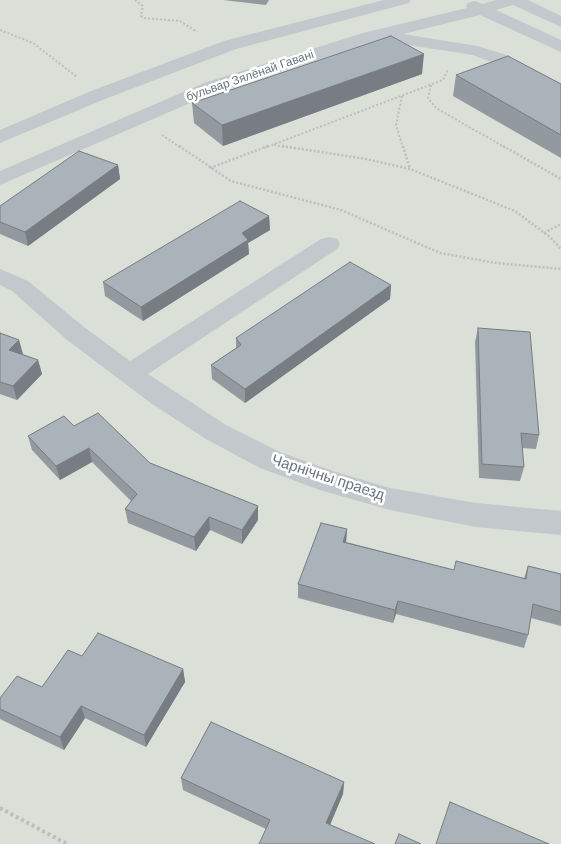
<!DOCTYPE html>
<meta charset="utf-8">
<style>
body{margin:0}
canvas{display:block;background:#fafaf8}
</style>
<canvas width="561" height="844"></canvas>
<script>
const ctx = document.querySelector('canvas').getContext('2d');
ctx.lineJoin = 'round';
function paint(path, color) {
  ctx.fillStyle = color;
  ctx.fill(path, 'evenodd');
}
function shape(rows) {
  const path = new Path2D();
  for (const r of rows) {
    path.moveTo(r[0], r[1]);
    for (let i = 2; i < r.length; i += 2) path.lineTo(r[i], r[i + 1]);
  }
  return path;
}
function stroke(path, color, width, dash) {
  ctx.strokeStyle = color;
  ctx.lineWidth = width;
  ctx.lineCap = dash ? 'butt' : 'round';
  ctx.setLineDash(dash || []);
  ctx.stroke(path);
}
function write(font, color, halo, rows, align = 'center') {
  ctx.font = font + ' Arial,sans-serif';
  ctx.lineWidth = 5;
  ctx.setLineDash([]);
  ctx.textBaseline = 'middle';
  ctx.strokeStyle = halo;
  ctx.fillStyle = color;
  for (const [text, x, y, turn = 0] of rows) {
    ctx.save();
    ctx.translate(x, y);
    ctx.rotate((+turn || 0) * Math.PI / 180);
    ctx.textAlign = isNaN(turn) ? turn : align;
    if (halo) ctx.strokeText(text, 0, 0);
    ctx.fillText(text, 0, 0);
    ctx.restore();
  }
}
const green = shape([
 [0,0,561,0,561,844,0,844]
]);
const pathFar2 = shape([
 [135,0,143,6,141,16,143,18,180,21,197,32],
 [0,30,33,43,77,77],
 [431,85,428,98,436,108,506,148],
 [402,96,396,125,403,148],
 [162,135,181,148],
 [274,145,291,148],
 [264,148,443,80,448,69]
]);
const pathFar1 = shape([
 [179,146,231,181,341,210,440,253,496,263,561,269],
 [282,146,366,159,410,169,515,211,550,237,561,249],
 [403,146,410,169],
 [503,146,561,179],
 [210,168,268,146],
 [544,233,561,224]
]);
const path = shape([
 [0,808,67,844]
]);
const minor = shape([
 [384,0,411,0,409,3,236,49,105,99,0,143,0,130,91,91,224,41,384,0],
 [496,0,528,0,561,16,561,27,513,5,496,10,561,40,561,52,480,15,403,34,477,46,506,55,561,84,561,97,494,63,473,55,395,43,389,42,387,38,218,91,0,185,0,171,204,83,363,33,467,8,466,6,468,3,474,1,483,4,496,0],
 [329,237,337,239,340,244,337,249,148,374,226,425,280,452,336,472,390,488,476,503,561,511,561,535,476,527,390,510,320,490,260,468,206,439,152,404,66,339,12,291,0,285,0,269,28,281,84,327,130,361,321,239,329,237]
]);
const wall = shape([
 [223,0,269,0,266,5],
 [422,74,223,146,194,123,192,103],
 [456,75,561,84,561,158,453,96],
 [118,165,120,179,28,246,0,234,0,206],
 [269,216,270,230,248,243,249,254,143,321,105,296,103,282],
 [391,285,390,299,245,403,212,379,211,365,236,348,236,338],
 [478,328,539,435,536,449,522,448,524,467,520,481,479,478,475,342],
 [0,333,19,340,22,354,38,360,42,374,17,400,0,394],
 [74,426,150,463,258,506,258,520,242,544,210,530,196,551,128,523,125,509,131,501,92,462,60,480,32,450,28,436],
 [347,529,346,542,454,570,524,578,528,566,561,574,561,626,531,618,528,635,524,648,396,614,393,623,298,598,298,584],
 [82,656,183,669,185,682,146,747,85,718,64,750,0,719,0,698,42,687],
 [181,778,344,782,343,794,330,825,266,829,183,790]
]);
const shadedWall = shape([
 [424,54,422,74,223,146,222,125],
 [118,165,120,179,28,246,25,232],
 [269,216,270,230,248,243,249,254,143,321,141,307,242,233],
 [391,285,390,299,245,403,245,389],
 [19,340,23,354,13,364,9,350],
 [38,360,42,374,17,400,13,386],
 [89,448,92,462,60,480,56,466],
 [258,506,258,520,242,544,242,530],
 [209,517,210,530,196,551,194,537],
 [347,529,346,543,343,542],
 [398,601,396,614,393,623,395,610],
 [183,669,185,682,146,747,144,735],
 [81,706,85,718,64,750,60,737],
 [344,782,343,794,326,834,326,823]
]);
const building = shape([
 [391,36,424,54,222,125,192,103,391,36],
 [508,56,561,84,561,135,456,75,508,56],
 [79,151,118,165,25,232,0,222,0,206,79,151],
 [240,201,269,216,242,233,248,240,141,307,103,282,240,201],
 [350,262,391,285,245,389,211,365,241,345,236,338,350,262],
 [478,328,530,332,539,435,521,433,524,467,482,464,478,328],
 [0,333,19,340,9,350,38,360,13,386,0,382,0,333],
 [98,413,150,463,258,506,242,530,209,517,194,537,125,509,137,494,89,448,56,466,28,436,64,416,74,426,98,413],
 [321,523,347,529,343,542,454,570,456,561,526,579,528,566,561,574,561,612,533,604,528,635,398,601,395,610,298,584,321,523],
 [98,633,183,669,144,735,81,706,60,737,0,709,0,698,17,676,42,687,68,650,82,656,98,633],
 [211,722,344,782,326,823,375,844,259,844,270,820,181,778,211,722],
 [450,802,549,844,436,844,450,802],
 [399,834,421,844,395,844,399,834]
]);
const farStreetnames = [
 ["бульвар Зялёнай Гавані",250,76,-19]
];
const streetNames = [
 ["Чарнічны праезд",328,478,18]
];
paint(green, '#dadfd7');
stroke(pathFar2, '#bbbfc2', 2, [2, 2]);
stroke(pathFar1, '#bbbfc2', 2.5, [2, 2]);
stroke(path, '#bbbfc2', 4, [3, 3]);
paint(minor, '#c3c8cc');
paint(wall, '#929a9f');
paint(shadedWall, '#777d82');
paint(building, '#aab3b9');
stroke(building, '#777d82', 1);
write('12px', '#657683', '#fff', farStreetnames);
write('15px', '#657683', '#fff', streetNames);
</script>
